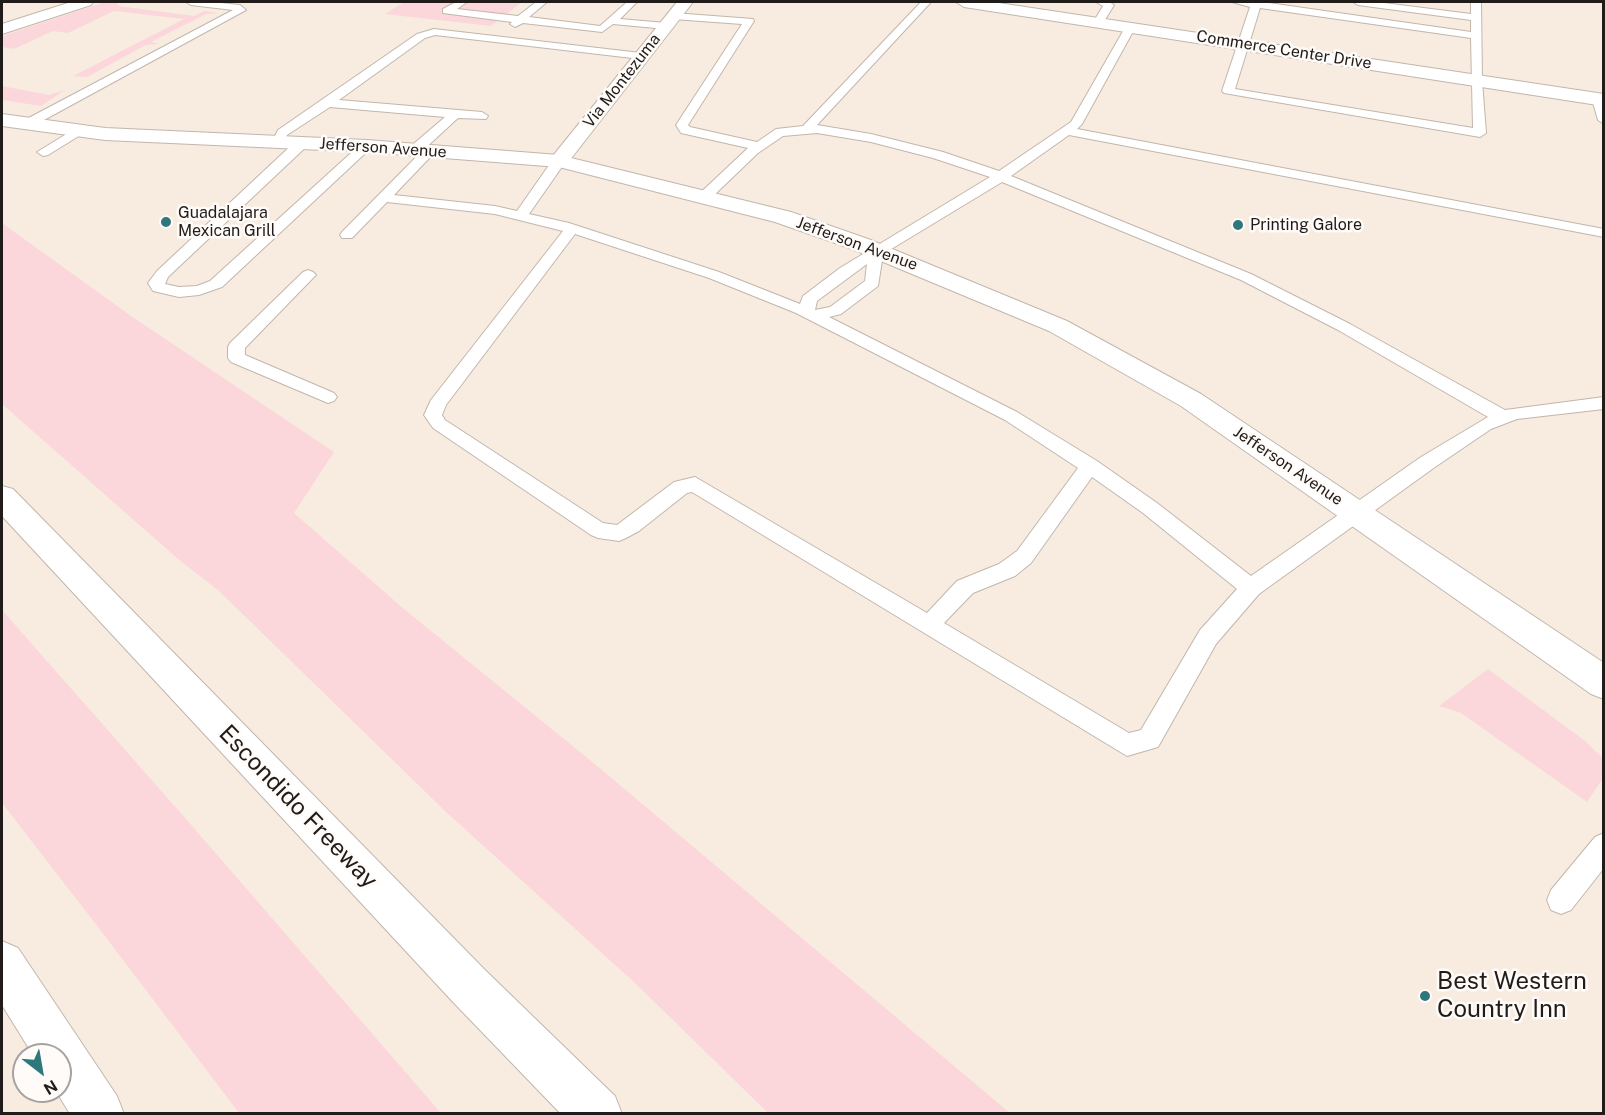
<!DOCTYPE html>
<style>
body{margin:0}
#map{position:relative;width:1605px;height:1115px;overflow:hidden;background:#f8ece1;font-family:"Public Sans",sans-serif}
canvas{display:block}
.frame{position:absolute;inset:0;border:3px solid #211c19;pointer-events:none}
.north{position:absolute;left:12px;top:1043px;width:60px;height:60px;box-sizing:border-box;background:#fefbf9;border:2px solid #a6a29f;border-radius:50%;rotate:149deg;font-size:16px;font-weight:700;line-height:24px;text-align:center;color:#211c19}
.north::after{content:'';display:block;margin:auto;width:21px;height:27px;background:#2e787c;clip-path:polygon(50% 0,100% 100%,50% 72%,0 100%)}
</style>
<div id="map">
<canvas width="1605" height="1115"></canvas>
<div class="frame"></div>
<div class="north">N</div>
</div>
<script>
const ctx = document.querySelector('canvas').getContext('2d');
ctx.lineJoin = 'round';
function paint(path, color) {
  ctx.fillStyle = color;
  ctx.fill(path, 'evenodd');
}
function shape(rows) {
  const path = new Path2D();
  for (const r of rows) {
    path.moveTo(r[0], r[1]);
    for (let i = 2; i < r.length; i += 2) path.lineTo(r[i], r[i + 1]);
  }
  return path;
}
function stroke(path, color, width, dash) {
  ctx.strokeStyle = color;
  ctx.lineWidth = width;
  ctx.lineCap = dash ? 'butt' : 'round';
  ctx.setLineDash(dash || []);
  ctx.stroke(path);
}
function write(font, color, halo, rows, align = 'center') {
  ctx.font = font + ' "Public Sans",sans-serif';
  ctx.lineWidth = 5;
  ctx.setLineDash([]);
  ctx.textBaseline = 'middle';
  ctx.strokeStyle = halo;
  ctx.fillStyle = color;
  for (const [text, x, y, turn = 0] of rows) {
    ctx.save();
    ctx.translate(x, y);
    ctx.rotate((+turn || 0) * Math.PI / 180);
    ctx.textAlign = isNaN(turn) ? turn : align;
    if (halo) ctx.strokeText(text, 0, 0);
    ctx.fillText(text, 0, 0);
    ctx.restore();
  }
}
const green = shape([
 [105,2,116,2,119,6,194,16,204,11,219,13,206,14,151,42,159,44,146,45,87,77,73,76,184,19,114,11,68,33,53,31,14,49,2,47,2,36],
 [404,2,522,2,491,26,385,14],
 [2,86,49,95,65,90,41,106,2,100],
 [2,223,131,316,334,452,294,513,404,609,596,765,1010,1113,768,1113,636,984,446,812,219,591,178,559,2,404],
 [2,610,186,819,441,1113,239,1113,98,927,2,803],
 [1488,669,1585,741,1603,758,1603,778,1587,802,1461,713,1439,706]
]);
const service = shape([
 [186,2,211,2,240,5,246,10,31,127,23,127,21,124,23,121,233,10,191,5,186,2],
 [456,2,467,2,457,9,518,16,536,2,547,2,529,17,600,26,627,2,637,2,620,19,666,23,671,26,666,29,613,24,602,32,523,23,515,27,510,24,512,22,443,13,443,9,456,2],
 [921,2,931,2,817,125,871,134,943,152,999,171,1071,122,1126,26,1135,24,1136,26,1082,124,1077,129,1604,229,1604,237,1069,135,1011,176,1251,274,1350,324,1505,410,1604,397,1604,409,1517,419,1491,429,1435,467,1259,594,1216,644,1158,747,1127,756,692,492,687,493,639,531,626,538,619,541,598,538,591,535,433,428,424,415,431,400,563,231,495,214,387,202,352,238,342,238,340,235,342,232,425,148,435,148,436,151,394,195,495,206,517,211,554,158,564,158,566,161,529,214,569,223,719,272,800,304,803,296,840,268,990,177,933,158,871,142,817,133,783,136,758,153,709,200,699,200,697,197,699,194,748,148,681,133,676,125,742,24,673,19,668,16,673,13,753,19,754,21,688,125,690,127,757,142,776,129,803,126,921,2],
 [1002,182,1241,280,1338,330,1488,417,1421,457,1251,576,1157,503,1097,461,1017,412,829,317,841,314,878,286,883,254,1002,182],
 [575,234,709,278,796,313,1005,420,1078,468,1017,551,999,564,957,581,927,613,695,477,674,482,617,525,603,523,445,420,442,415,446,405,575,234],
 [867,264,865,281,830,307,815,310,817,301,867,264],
 [1092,477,1143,513,1237,589,1200,630,1141,730,1129,733,944,623,973,593,1015,576,1031,563,1092,477],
 [1096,2,1109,2,1114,5,1103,23,1099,24,1094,21,1103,6,1096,2],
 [1232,2,1262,2,1471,32,1471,20,1358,5,1353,2,1376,2,1471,14,1471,2,1481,2,1482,81,1486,133,1480,137,1224,93,1222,91,1250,7,1232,2],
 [1260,8,1471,38,1473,128,1235,89,1260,8],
 [434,29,641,53,647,56,641,59,435,35,425,38,339,100,482,112,488,116,486,119,458,118,420,153,415,154,410,153,409,150,410,147,445,117,330,107,287,135,283,145,273,145,272,142,278,130,417,34,434,29],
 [1598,95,1604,98,1604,124,1598,120,1592,99,1598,95],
 [78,127,84,131,82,134,48,155,43,156,37,152,78,127],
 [302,139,307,140,308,143,307,146,168,277,165,284,179,287,197,286,210,281,362,143,372,143,373,146,222,287,199,295,179,297,153,291,148,283,157,271,297,140,302,139],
 [308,270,313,272,316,275,313,278,245,348,245,355,334,393,337,397,334,401,328,403,231,362,228,358,228,347,230,343,303,272,308,270],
 [1604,833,1604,868,1571,910,1561,914,1551,910,1547,900,1551,890,1595,837,1604,833]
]);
const minor = shape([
 [71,2,93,2,91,5,2,34,2,24,71,2]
]);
const tertiary = shape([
 [677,2,693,2,566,165,559,167,552,165,549,161,552,157,677,2],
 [956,2,992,2,1604,94,1604,106,964,7,956,2]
]);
const secondary = shape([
 [2,114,105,128,367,140,559,155,791,212,868,239,1067,321,1201,394,1604,663,1604,699,1591,694,1181,406,1049,331,852,249,775,222,559,167,367,152,105,140,2,126,2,114]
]);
const motorway = shape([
 [2,486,13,489,485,970,615,1096,622,1114,561,1114,453,1002,2,516,2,486],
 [2,941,18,948,117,1096,124,1114,70,1114,56,1091,60,1091,60,1055,33,1055,2,1005,2,941]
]);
const markers = [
 [166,222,6,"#2e787c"],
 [1238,225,6,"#2e787c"],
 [1425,996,6,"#2e787c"]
];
const farStreetnames = [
 ["Commerce Center Drive",1284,50,9],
 ["Via Montezuma",622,81,-52],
 ["Jefferson Avenue",383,148,4],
 ["Jefferson Avenue",857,244,20],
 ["Jefferson Avenue",1288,466,34]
];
const farPoinames = [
 ["Guadalajara",178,213],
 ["Mexican Grill",178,231],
 ["Printing Galore",1250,225]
];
const nearStreetnames = [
 ["Escondido Freeway",298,807,46]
];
const nearPoinames = [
 ["Best Western",1437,982],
 ["Country Inn",1437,1010]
];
paint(green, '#fbd7db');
stroke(service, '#c2b6ac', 2);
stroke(minor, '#c2b6ac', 2);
stroke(tertiary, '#c2b6ac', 2);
stroke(secondary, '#c2b6ac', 2);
stroke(motorway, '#c2b6ac', 2);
paint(service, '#fff');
paint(minor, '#fff');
paint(tertiary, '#fff');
paint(secondary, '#fff');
paint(motorway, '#fff');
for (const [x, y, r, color] of markers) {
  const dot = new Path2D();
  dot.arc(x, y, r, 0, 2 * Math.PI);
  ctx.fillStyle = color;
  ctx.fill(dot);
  stroke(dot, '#fefbf9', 2);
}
write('16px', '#211c19', '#fefbf9', farStreetnames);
write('16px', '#211c19', '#fefbf9', farPoinames, 'left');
write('24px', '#211c19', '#fefbf9', nearStreetnames);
write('24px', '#211c19', '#fefbf9', nearPoinames, 'left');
</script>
